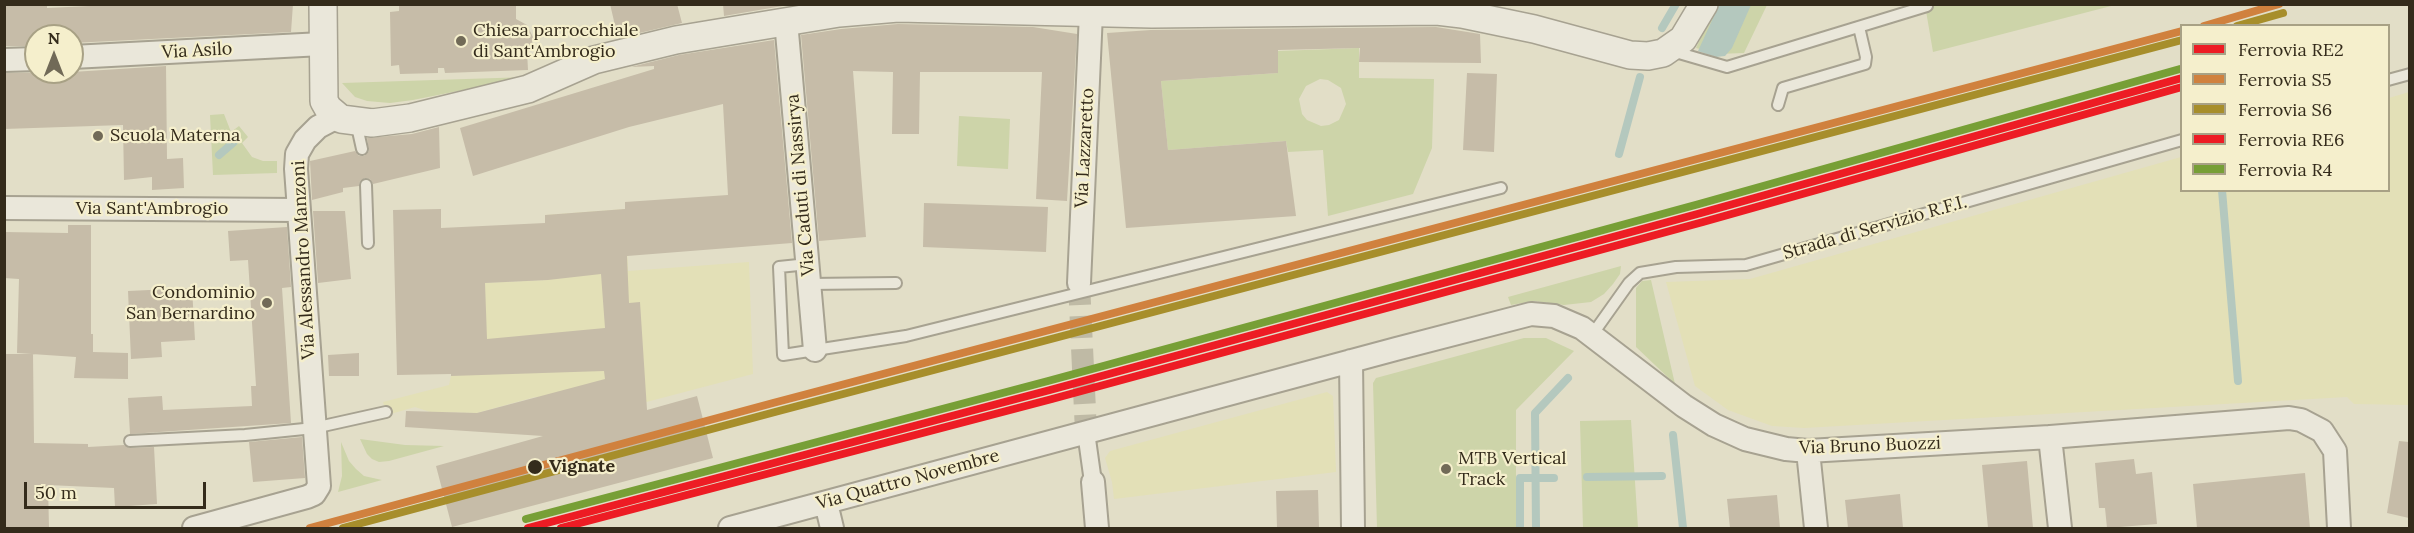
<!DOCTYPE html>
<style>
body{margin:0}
#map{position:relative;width:2414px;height:533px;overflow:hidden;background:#e2dec7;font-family:Lora,serif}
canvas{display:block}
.frame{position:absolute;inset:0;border:6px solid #342b1b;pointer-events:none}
.legend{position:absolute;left:2180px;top:24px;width:210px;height:168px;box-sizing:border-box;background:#f5efcc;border:2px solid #a8a185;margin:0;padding:8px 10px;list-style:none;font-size:18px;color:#342b1b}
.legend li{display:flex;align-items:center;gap:12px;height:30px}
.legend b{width:30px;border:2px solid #a8a185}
.north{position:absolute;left:24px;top:24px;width:60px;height:60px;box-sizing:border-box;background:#f5efcc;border:2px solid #a8a185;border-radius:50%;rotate:0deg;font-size:16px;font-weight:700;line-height:24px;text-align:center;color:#342b1b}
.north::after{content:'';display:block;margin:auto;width:21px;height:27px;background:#716a57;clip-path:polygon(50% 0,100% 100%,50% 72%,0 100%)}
.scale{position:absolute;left:24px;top:482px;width:182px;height:27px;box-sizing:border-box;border:3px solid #342b1b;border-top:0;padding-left:8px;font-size:18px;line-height:21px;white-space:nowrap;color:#342b1b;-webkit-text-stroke:4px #f5efcc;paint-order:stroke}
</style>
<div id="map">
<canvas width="2414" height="533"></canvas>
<div class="frame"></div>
<ul class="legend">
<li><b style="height:8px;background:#ed1c24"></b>Ferrovia RE2</li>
<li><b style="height:8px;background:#d0813e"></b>Ferrovia S5</li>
<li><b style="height:8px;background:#a78e2b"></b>Ferrovia S6</li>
<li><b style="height:8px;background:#ed1c24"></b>Ferrovia RE6</li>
<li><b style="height:8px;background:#779f36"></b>Ferrovia R4</li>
</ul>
<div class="north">N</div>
<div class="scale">50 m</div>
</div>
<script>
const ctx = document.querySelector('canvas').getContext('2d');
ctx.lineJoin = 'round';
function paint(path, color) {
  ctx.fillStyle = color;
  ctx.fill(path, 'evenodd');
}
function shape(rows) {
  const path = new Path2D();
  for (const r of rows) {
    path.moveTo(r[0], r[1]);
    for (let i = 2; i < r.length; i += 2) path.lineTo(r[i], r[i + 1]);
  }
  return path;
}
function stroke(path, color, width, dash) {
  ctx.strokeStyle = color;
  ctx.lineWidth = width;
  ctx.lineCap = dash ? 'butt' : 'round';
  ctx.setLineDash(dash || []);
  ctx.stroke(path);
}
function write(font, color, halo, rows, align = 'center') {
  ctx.font = font + ' Lora,serif';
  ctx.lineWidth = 4.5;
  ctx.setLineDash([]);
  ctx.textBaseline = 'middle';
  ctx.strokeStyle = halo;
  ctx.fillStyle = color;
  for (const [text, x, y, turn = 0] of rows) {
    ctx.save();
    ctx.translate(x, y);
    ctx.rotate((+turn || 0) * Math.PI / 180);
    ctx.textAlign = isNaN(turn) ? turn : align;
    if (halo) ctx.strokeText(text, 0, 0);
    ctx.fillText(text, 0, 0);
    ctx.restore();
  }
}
const farmland = shape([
 [2409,92,2409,405,2354,404,2347,397,1804,428,1772,426,1728,410,1695,386,1666,282,1750,279,2181,157,2182,190,2388,190,2389,98],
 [625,209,628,271,749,262,753,374,616,410,578,397,535,397,477,413,430,412,415,407,387,415,383,402,449,385,451,376,449,304,479,283,548,280,545,215],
 [1327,392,1333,396,1336,472,1114,499,1112,482,1105,458,1110,451]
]);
const green = shape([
 [1716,5,1767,5,1744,53,1718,54,1696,48],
 [1925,5,2115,5,1933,52],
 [1359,48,1359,78,1434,79,1432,148,1413,194,1328,216,1323,150,1288,152,1286,141,1168,150,1161,81,1278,73,1278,51],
 [1320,79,1328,80,1341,88,1346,104,1339,120,1329,125,1321,126,1307,120,1302,114,1299,99,1306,86],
 [528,77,413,100,390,103,367,101,355,97,342,83],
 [224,114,231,132,239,126,248,137,242,143,252,157,263,161,277,161,277,173,213,175,210,115],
 [959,116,1010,119,1008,169,957,166],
 [1621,266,1620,274,1613,284,1604,294,1591,302,1564,305,1534,301,1511,305,1508,297],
 [1651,280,1675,384,1636,347,1636,288,1642,281],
 [1524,338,1546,338,1574,351,1516,410,1516,528,1377,528,1373,383,1376,378],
 [1631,420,1638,528,1583,528,1580,421],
 [360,439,405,445,444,446,389,461,379,462,372,459,367,454],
 [341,442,349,461,356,469,364,476,382,480,338,492,342,476]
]);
const water = shape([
 [1719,5,1751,5,1732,48,1725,56,1716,57,1698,51]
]);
const stream = shape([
 [1662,28,1676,4],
 [1619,154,1640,77],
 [219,155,234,142],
 [2222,190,2238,381],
 [1673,435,1683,528],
 [1587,477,1662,476],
 [1520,528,1520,478,1554,478],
 [1536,528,1535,413,1568,378]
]);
const building = shape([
 [4,4,47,4,47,8,131,4,293,4,291,32,72,43,72,36,36,36,36,46,4,46],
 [399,4,516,4,516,19,527,25,533,37,532,46,527,51,528,70,445,73,444,68,438,68,438,73,400,74,399,65,391,66,390,12,399,11],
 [610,4,677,4,682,23,618,38],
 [723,4,794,4,724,16],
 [898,24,1033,27,1077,34,1067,201,1036,199,1042,72,920,72,919,134,892,134,893,72,853,71,866,237,819,241,801,35,841,29],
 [1436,27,1480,34,1481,63,1359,62,1360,48,1278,50,1278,73,1161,81,1168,150,1286,141,1296,216,1126,228,1107,33,1151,30],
 [774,40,792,243,627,256,629,303,640,302,647,410,697,396,713,458,452,527,436,466,543,436,405,427,406,411,477,413,605,379,604,371,451,376,451,374,397,375,393,210,441,209,441,228,545,223,545,215,625,209,625,202,728,195,723,104,629,127,473,176,460,128,654,69,654,66,631,67,679,55],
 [601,274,605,328,487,339,485,283,548,280],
 [166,66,167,159,183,158,184,188,152,190,152,177,124,180,123,125,4,129,4,73,72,72],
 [1467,73,1497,74,1494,152,1463,150],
 [439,127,440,168,373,184,370,179,365,178,360,181,359,186,343,188,343,192,312,200,310,161,355,151,359,156,364,156,369,151,367,138,412,134],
 [924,203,1048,207,1046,252,923,247],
 [313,211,345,211,351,279,318,283],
 [68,225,91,225,91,334,93,334,93,352,128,353,128,379,74,378,76,357,17,353,19,279,4,278,4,232,68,233],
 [287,227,291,287,282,288,291,423,130,434,128,398,162,396,163,410,252,406,251,386,256,386,248,260,230,261,228,231],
 [192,288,195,340,161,342,162,357,131,359,128,291],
 [359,353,359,376,329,376,328,355],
 [4,354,33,354,34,443,88,444,88,447,124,445,130,448,154,447,157,504,115,507,114,488,48,485,49,528,4,528],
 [302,437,305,478,253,482,249,442],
 [2399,441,2409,442,2409,518,2387,513],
 [2134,459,2136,474,2152,472,2157,524,2107,528,2105,508,2099,508,2095,463],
 [2027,461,2033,528,1988,528,1982,465],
 [2305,473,2310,528,2197,528,2193,484],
 [1318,490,1319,528,1277,528,1276,491],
 [1900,494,1903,528,1848,528,1845,500],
 [1777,495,1780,528,1730,528,1727,499]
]);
const minorTunnel = shape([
 [1079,283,1086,432]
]);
const service = shape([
 [1672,51,1727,67,1927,6],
 [2388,80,2410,74],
 [1778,105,1783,88,1865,64,1866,57,1859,27],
 [356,122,362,149],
 [366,185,368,243],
 [808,264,779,267,783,355,906,336,1501,188],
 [809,284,896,283],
 [1592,335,1629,283,1640,273,1676,267,1746,265,2182,140],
 [130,441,245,435,314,428,386,412]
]);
const pedestrian = shape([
 [1086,432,1093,482]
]);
const minor = shape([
 [786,21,815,350],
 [72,57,322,44],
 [4,60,36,59],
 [4,208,299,210],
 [1079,283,1091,13],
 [1351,361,1353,528],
 [2050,437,2060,528],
 [1808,451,1816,528],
 [1093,482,1097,528],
 [826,503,832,528],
 [194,528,307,497,314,494,319,486,296,169,297,154,305,140,318,127,337,117],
 [730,528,1396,349,1531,314,1554,316,1582,328,1684,406,1714,425,1745,439,1786,449,1808,451,2050,437,2289,418,2301,420,2322,431,2335,451,2339,528]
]);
const tertiary = shape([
 [323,4,324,101,328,108,341,119,372,123,410,118,528,89,594,60,676,40,839,13,898,8,1152,14,1437,11,1462,14,1534,29,1630,55,1648,56,1663,53,1683,39,1704,4]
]);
const rail1 = shape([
 [528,528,1050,390,1701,213,2182,78]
]);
const rail2 = shape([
 [2204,26,2279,4],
 [310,528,773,403,2182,31]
]);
const rail3 = shape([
 [2237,26,2283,13],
 [343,528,775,412,2182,40]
]);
const rail4 = shape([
 [561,528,1052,399,1703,222,2182,87]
]);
const rail5 = shape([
 [526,519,1048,381,1699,204,2180,69]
]);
const markers = [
 [461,41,6,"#716a57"],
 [98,136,6,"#716a57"],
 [267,303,6,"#716a57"],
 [535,467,8,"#342b1b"],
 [1446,469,6,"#716a57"]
];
const poiNames = [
 ["Chiesa parrocchiale",473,31],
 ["di Sant'Ambrogio",473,52],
 ["Scuola Materna",110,136],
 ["Condominio",255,293,"right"],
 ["San Bernardino",255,314,"right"],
 ["MTB Vertical",1458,459],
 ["Track",1458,480]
];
const streetNames = [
 ["Via Asilo",197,51,-3],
 ["Via Lazzaretto",1085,148,-87],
 ["Via Caduti di Nassirya",801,185,-95],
 ["Via Sant'Ambrogio",152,209],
 ["Strada di Servizio R.F.I.",1875,228,-16],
 ["Via Alessandro Manzoni",304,260,-93],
 ["Via Bruno Buozzi",1870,446,-2],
 ["Via Quattro Novembre",908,480,-15]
];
const stopNames = [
 ["Vignate",549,467]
];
paint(farmland, '#e3e0b7');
paint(green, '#cdd4a9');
paint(water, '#b4c8be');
stroke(stream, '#b4c8be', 8);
paint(building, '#c6bca8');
stroke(minorTunnel, '#bfbaa5', 22, [22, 11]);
stroke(service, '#a7a291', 14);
stroke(pedestrian, '#a7a291', 20);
stroke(minor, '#a7a291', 26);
stroke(tertiary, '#a7a291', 30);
stroke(service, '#eae7da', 10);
stroke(pedestrian, '#eae7da', 16);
stroke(minor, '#eae7da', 22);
stroke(tertiary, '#eae7da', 27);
stroke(rail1, '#ed1c24', 8);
stroke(rail2, '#d0813e', 8);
stroke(rail3, '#a78e2b', 8);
stroke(rail4, '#ed1c24', 8);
stroke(rail5, '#779f36', 8);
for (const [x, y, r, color] of markers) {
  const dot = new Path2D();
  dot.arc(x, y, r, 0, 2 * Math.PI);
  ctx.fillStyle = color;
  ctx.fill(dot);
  stroke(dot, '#f5efcc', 2);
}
write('18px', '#342b1b', '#f5efcc', poiNames, 'left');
write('18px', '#342b1b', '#f5efcc', streetNames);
write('bold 18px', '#342b1b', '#f5efcc', stopNames, 'left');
</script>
